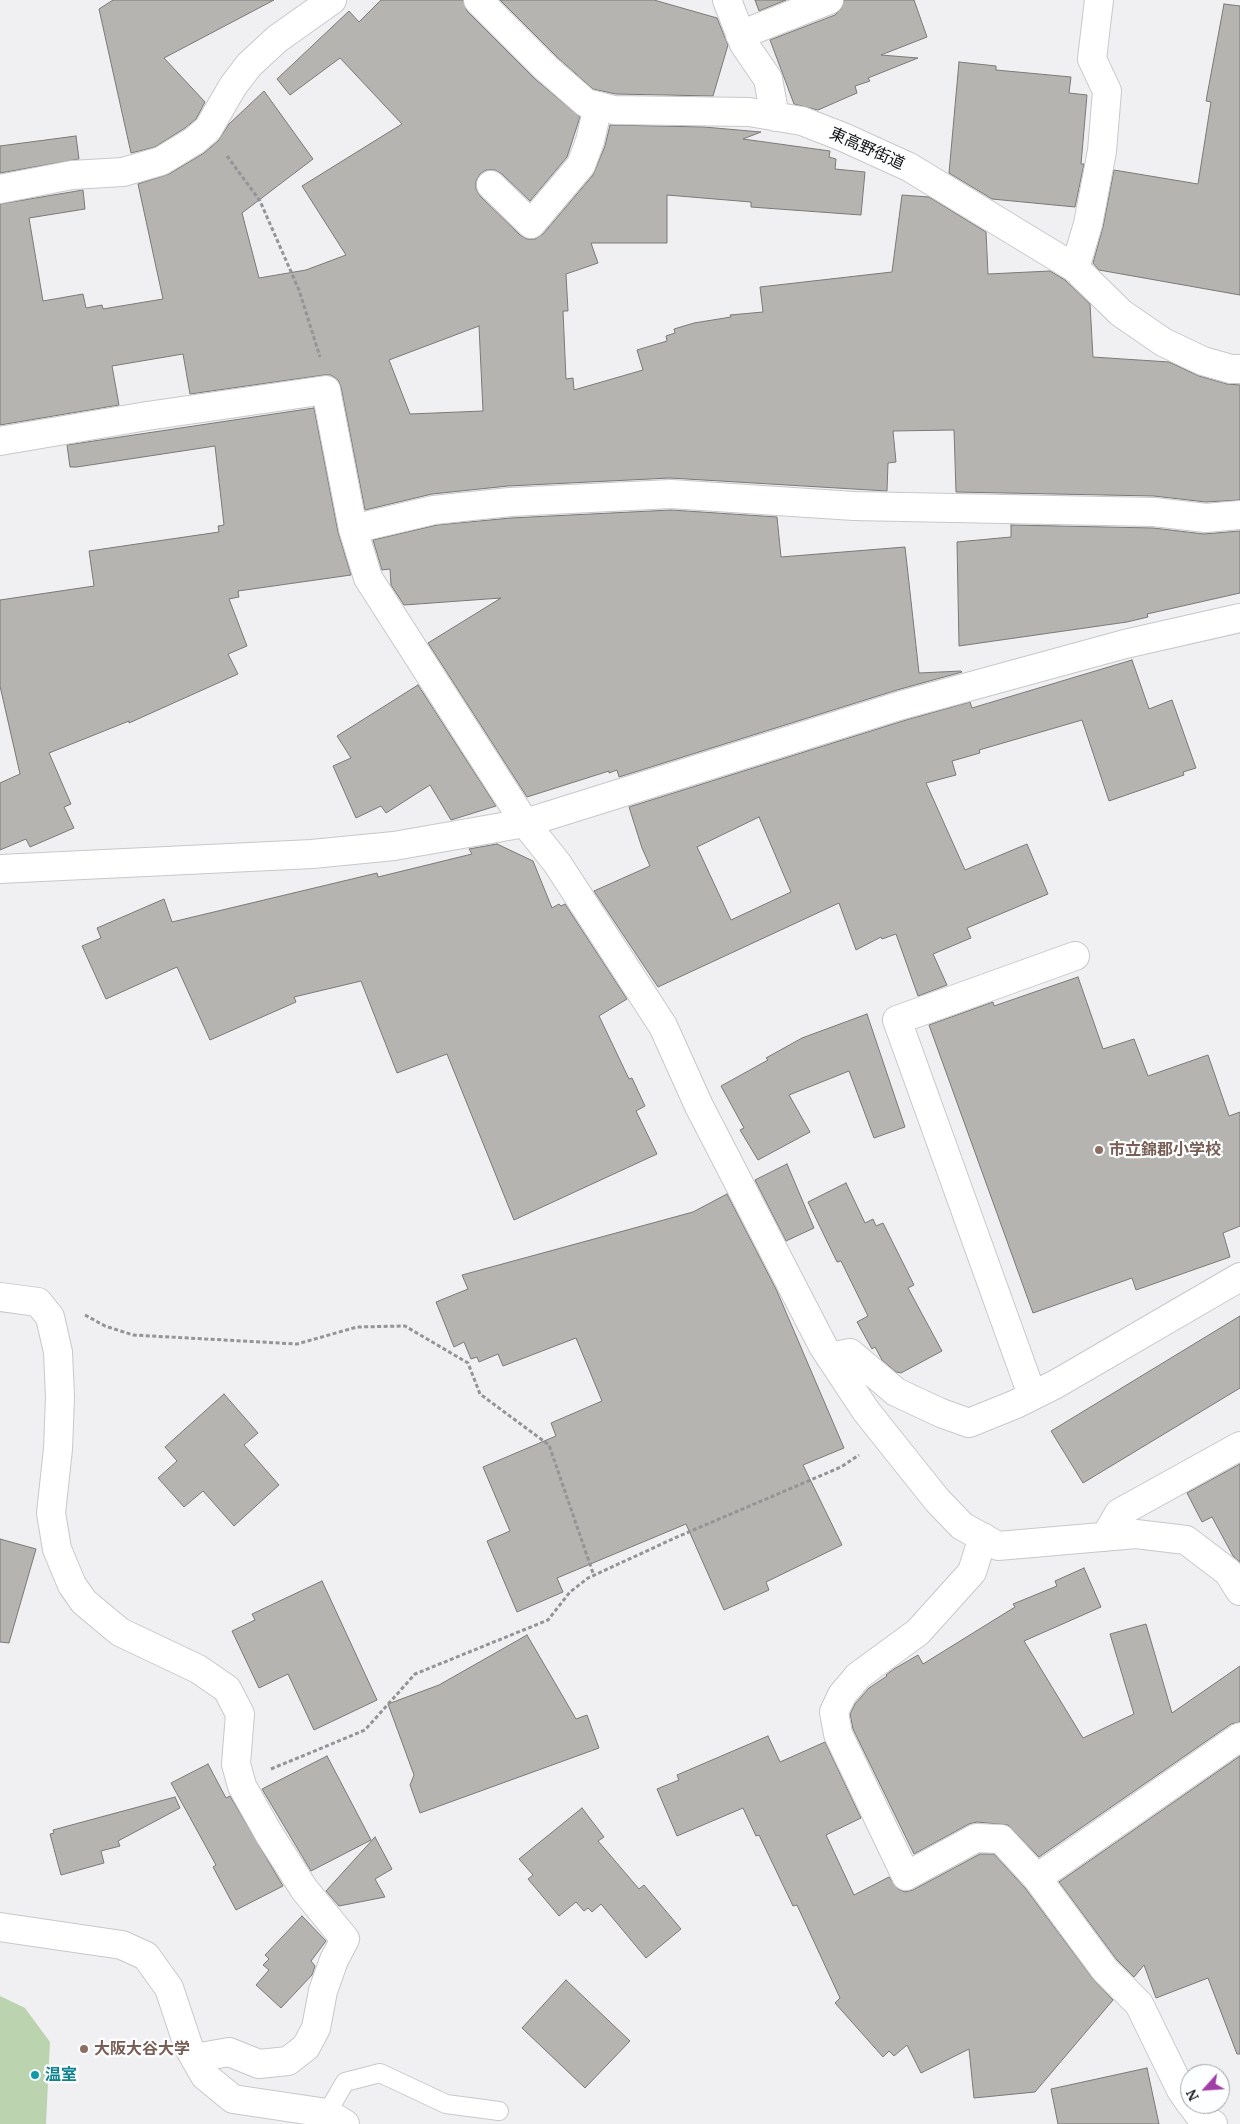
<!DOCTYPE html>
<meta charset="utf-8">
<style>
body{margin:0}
#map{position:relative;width:1240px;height:2124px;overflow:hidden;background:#f0f0f3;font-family:"PT Serif",serif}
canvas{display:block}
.north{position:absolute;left:1180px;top:2064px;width:50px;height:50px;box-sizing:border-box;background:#fdfeff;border:1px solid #9fa0a1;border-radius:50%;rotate:244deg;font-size:14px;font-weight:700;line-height:20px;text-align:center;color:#111213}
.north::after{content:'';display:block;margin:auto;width:18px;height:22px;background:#a13fa6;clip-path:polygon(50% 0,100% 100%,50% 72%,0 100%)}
</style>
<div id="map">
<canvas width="1240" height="2124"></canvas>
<div class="north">N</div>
</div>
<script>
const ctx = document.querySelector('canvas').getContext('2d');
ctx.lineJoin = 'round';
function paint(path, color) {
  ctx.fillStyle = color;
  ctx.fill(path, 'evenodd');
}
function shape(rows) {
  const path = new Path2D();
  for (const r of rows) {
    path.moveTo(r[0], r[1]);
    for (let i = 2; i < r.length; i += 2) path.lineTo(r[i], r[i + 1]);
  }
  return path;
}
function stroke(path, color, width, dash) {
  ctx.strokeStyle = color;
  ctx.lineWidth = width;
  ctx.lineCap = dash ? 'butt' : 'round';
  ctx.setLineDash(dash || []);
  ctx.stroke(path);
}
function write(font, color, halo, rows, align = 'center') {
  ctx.font = font + ' "PT Serif","Noto Sans JP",serif';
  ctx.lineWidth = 4.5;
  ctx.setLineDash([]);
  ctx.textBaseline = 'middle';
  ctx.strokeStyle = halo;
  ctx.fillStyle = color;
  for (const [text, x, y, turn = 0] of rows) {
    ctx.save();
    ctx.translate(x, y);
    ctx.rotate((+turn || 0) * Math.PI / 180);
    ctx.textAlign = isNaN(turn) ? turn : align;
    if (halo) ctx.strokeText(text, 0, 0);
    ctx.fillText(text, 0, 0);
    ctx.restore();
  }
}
const green = shape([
 [0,1996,25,2008,50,2042,46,2124,0,2124]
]);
const building = shape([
 [113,0,274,0,164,58,205,102,196,119,185,128,155,147,131,153,99,9,113,0],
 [381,0,463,0,467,11,535,79,580,117,567,157,530,201,502,174,495,170,486,170,480,174,476,181,476,189,480,196,520,235,527,239,535,239,543,234,593,175,605,146,610,125,704,127,761,132,743,139,830,151,829,157,836,159,835,169,865,172,861,215,751,207,751,202,667,195,667,243,591,243,598,263,566,274,568,311,563,311,566,379,573,378,574,390,643,370,637,350,667,341,666,336,675,333,674,329,694,323,731,317,730,315,763,312,760,287,892,272,902,195,929,197,986,232,988,274,1050,271,1065,280,1090,304,1093,357,1169,362,1199,376,1227,384,1240,385,1240,500,1206,502,1154,496,956,492,954,430,893,431,896,462,888,463,887,491,670,478,508,486,432,494,365,510,341,387,338,380,331,375,324,375,190,394,183,354,112,366,119,405,0,425,0,204,83,190,85,209,29,218,43,301,83,294,86,308,102,305,103,309,163,299,138,184,169,174,204,153,218,141,229,124,264,91,313,159,242,213,259,278,306,270,346,255,302,186,402,124,340,58,290,95,277,79,349,11,359,22,381,0],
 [479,326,483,411,410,414,389,360,479,326],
 [500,0,654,0,717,18,728,45,713,96,616,94,593,89,557,57,500,0],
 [755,0,786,0,759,11,755,0],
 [844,0,914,0,927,37,881,55,918,58,868,78,870,81,855,86,857,93,818,110,794,104,770,40,835,15,841,9,844,0],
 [1224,4,1240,6,1240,295,1099,270,1093,263,1103,227,1114,170,1198,184,1211,102,1206,101,1224,4],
 [959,62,996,66,996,70,1071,77,1069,93,1087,95,1081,164,1084,164,1075,207,992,199,949,173,959,62],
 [76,136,79,159,0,173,0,146,76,136],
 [314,408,338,532,351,575,238,591,239,597,229,599,247,646,228,654,238,674,129,723,129,721,49,753,71,804,64,807,74,828,30,847,26,839,0,850,0,783,20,774,0,686,0,600,94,586,89,551,219,532,218,526,224,525,215,446,77,467,70,467,67,445,314,408],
 [671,510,777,517,781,557,905,547,919,673,961,671,962,672,897,690,619,777,617,770,609,773,609,771,527,797,428,643,501,598,404,605,391,585,390,569,382,570,373,540,437,525,511,518,671,510],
 [1011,525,1153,528,1204,534,1240,531,1240,593,1147,614,1148,617,1127,622,959,646,957,542,1011,537,1011,525],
 [1132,660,1149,709,1172,700,1196,768,1183,772,1184,775,1109,801,1082,720,979,750,980,753,952,761,956,775,926,783,965,870,1027,844,1048,894,967,928,971,938,933,954,947,985,918,996,896,934,882,939,881,937,856,950,839,903,658,987,594,891,650,866,642,848,629,807,906,720,970,702,972,708,1132,660],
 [759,817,791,892,731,920,697,847,759,817],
 [418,685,496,806,451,820,430,785,386,813,381,806,356,818,333,766,351,758,337,736,418,685],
 [497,844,533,861,552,908,559,904,561,906,565,904,627,999,599,1016,629,1079,632,1078,645,1106,636,1111,657,1154,514,1220,447,1054,397,1073,361,981,294,997,296,1002,210,1040,177,967,106,999,82,946,101,938,97,928,164,899,172,922,377,873,378,877,472,854,469,849,497,844],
 [1078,977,1103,1049,1134,1039,1148,1076,1208,1055,1229,1116,1240,1112,1240,1226,1223,1233,1230,1257,1136,1290,1132,1278,1033,1313,929,1025,993,1002,994,1006,1078,977],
 [867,1014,905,1127,874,1138,849,1071,789,1095,810,1132,758,1160,740,1130,744,1128,721,1086,768,1060,766,1058,802,1038,867,1014],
 [787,1164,814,1228,786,1241,755,1180,787,1164],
 [846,1183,865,1223,873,1219,876,1226,883,1223,914,1285,908,1288,942,1351,901,1373,896,1372,882,1360,875,1347,872,1349,857,1322,868,1316,841,1261,837,1262,808,1202,846,1183],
 [727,1194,776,1289,844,1448,803,1465,842,1545,766,1582,769,1590,724,1610,686,1524,557,1578,563,1592,517,1612,487,1541,510,1531,483,1467,556,1436,551,1423,602,1401,576,1338,503,1366,498,1354,479,1362,477,1357,471,1359,464,1342,454,1347,436,1302,468,1289,462,1275,693,1212,727,1194],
 [1240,1316,1240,1388,1083,1483,1051,1431,1240,1316],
 [224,1394,258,1433,244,1445,279,1485,234,1526,203,1491,184,1507,158,1478,177,1461,165,1447,224,1394],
 [1240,1464,1240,1562,1233,1556,1212,1517,1202,1522,1187,1493,1240,1464],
 [0,1539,36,1549,9,1643,0,1642,0,1539],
 [1084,1568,1101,1607,1024,1641,1083,1738,1134,1714,1110,1634,1146,1624,1172,1713,1240,1666,1240,1722,1231,1724,1039,1857,1008,1825,977,1822,969,1824,914,1854,853,1729,850,1714,855,1704,869,1688,887,1676,886,1675,894,1669,918,1655,923,1664,1015,1607,1013,1604,1057,1586,1055,1581,1084,1568],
 [322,1581,377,1700,314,1730,288,1674,259,1688,232,1631,255,1620,252,1614,322,1581],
 [527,1635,576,1719,587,1715,599,1748,420,1813,410,1785,414,1775,388,1704,439,1685,527,1635],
 [768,1736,780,1762,825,1742,861,1818,826,1835,854,1895,889,1877,898,1889,905,1892,913,1890,980,1854,994,1854,1025,1888,1093,1979,1113,2000,1035,2092,974,2098,969,2049,921,2073,907,2045,894,2056,889,2051,883,2057,835,2003,840,1998,797,1905,793,1906,759,1835,756,1836,743,1808,677,1836,657,1789,679,1780,677,1775,768,1736],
 [327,1756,371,1840,311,1871,262,1789,327,1756],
 [1240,1756,1240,2054,1237,2054,1208,1978,1156,1998,1144,1965,1134,1977,1117,1960,1059,1882,1240,1756],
 [208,1764,226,1798,230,1796,283,1886,236,1910,213,1867,216,1865,171,1783,208,1764],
 [175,1797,180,1808,118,1841,120,1846,101,1851,104,1863,61,1875,50,1834,54,1833,53,1830,175,1797],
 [582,1808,604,1837,598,1841,639,1889,644,1885,681,1929,646,1958,601,1904,592,1912,588,1908,584,1911,576,1902,559,1916,528,1879,533,1875,519,1859,582,1808],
 [375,1837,392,1869,375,1879,385,1897,339,1906,326,1891,375,1837],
 [302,1916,326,1941,311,1961,315,1966,312,1975,281,2008,256,1985,269,1970,263,1965,269,1959,265,1955,302,1916],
 [566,1980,630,2041,585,2088,522,2028,566,1980],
 [1147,2068,1159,2124,1058,2124,1051,2089,1147,2068]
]);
const path = shape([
 [227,156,260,201,299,290,320,357],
 [85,1315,105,1326,133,1335,297,1344,357,1327,405,1326,468,1363,480,1394,549,1445,594,1576],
 [271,1769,365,1730,415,1674,548,1620,570,1592,588,1578,677,1537,841,1467,859,1455]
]);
const lane = shape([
 [327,2113,345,2082,380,2073,446,2104,499,2111]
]);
const street = shape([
 [478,0,546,68,586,103,614,110,749,112,802,121,843,137,909,167,1075,268,1121,313,1163,342,1203,361,1231,369,1240,369],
 [727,0,744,44,768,79,775,117],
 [740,35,829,0],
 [491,185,531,224,581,165,590,141,598,106],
 [0,189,72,175,123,172,161,161,194,141,208,129,233,86,249,65,277,39,332,0],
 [1075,268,1088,224,1102,151,1107,91,1092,59,1099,0],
 [0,441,147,416,326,390,353,529,368,578,525,823,557,863,663,1026,699,1106,823,1346,866,1411,937,1500,962,1526,998,1546,1136,1534,1186,1540,1228,1572,1240,1591],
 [353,529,434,510,510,502,671,494,854,506,1154,512,1206,518,1240,515],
 [525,823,902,705,1125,644,1240,618],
 [0,1297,38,1302,50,1317,58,1352,60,1397,58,1449,51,1513,57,1549,72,1585,84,1602,120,1632,198,1669,227,1689,240,1714,236,1764,242,1786,269,1834,304,1889,345,1939,334,1960,323,1991,316,2028,306,2047,288,2061,259,2064,229,2052,195,2058],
 [830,1357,850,1353,896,1392,941,1413,969,1423,1016,1404,1056,1384,1240,1277],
 [1032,1395,897,1020,1075,956],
 [983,1537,972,1572,918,1632,858,1676,842,1695,834,1712,838,1734,906,1876,976,1838,1001,1839,1037,1878,1105,1970,1139,2004,1181,2090,1190,2103],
 [1105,1537,1119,1513,1240,1446],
 [1037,1878,1240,1737],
 [1191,2104,1200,2116,1213,2124]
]);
const secondary = shape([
 [0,869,312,854,394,846,525,823],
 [0,1927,122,1945,146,1956,169,1988,189,2048,205,2076,233,2099,327,2113,345,2124]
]);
const markers = [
 [1099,1150,5,"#8d6e63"],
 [84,2049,5,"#8d6e63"],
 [35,2075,5,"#0f9aa8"]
];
const streetNames = [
 ["東高野街道",867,149,24]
];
const educationNames = [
 ["市立錦郡小学校",1109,1150],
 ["大阪大谷大学",94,2049]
];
const cultureNames = [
 ["温室",45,2075]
];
paint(green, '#bbd4af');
paint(building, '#b6b4b1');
stroke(building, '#7b7977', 1);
stroke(lane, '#c7c8cb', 20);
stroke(street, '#c7c8cb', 30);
stroke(secondary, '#c7c8cb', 30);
stroke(path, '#949497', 3, [4, 2.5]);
stroke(lane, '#fff', 18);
stroke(street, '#fff', 28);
stroke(secondary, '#fff', 28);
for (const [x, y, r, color] of markers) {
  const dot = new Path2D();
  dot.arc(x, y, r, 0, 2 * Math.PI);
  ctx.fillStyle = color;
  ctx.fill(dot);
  stroke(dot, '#fdfeff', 2);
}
write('16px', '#111213', '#fdfeff', streetNames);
write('bold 16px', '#785e54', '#fdfeff', educationNames, 'left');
write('bold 16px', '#0d838f', '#fdfeff', cultureNames, 'left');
</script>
